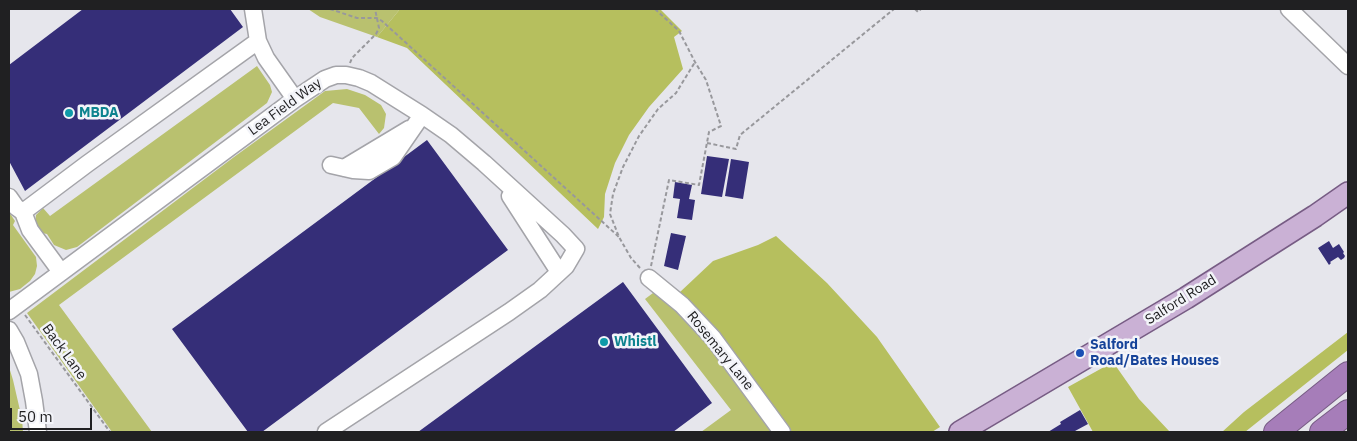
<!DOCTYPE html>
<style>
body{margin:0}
#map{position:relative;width:1357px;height:441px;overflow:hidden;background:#e6e6ec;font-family:"IBM Plex Sans",sans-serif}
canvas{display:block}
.frame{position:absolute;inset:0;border:10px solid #202022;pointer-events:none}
.scale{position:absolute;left:10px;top:408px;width:82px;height:22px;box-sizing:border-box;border:2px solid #202022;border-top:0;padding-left:6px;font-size:15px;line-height:18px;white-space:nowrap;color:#202022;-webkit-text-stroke:4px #f3f4f9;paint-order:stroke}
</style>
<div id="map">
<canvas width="1357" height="441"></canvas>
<div class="frame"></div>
<div class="scale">50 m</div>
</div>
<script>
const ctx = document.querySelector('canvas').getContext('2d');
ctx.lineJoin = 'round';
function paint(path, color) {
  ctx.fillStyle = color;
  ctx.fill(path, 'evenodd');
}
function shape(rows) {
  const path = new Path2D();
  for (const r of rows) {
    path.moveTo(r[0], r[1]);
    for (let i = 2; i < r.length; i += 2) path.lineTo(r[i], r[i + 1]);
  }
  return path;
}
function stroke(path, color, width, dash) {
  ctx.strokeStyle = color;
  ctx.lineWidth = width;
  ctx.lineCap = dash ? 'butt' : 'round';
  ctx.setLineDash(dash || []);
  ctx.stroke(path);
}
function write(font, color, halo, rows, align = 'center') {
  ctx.font = font + ' "IBM Plex Sans",sans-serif';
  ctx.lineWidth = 5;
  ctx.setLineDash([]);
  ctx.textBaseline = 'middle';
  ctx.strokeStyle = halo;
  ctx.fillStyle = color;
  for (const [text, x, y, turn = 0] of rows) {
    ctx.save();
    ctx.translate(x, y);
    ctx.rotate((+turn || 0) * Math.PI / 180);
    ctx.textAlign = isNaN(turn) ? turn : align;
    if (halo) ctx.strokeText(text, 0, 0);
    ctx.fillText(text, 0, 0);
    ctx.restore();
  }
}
const green = shape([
 [308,9,400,9,377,37,320,17],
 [257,66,270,85,272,92,267,103,77,247,66,250,54,245,47,234,42,233,35,223,36,215,43,208,50,216],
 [347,89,365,95,381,105,386,114,384,128,379,134,359,108,333,103,59,305,152,432,112,432,27,313,234,157,325,91],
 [9,212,15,221,13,225,36,257,37,266,35,274,30,281,20,289,9,292],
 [644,283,679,307,779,432,701,432,731,410,645,299,653,293],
 [9,367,13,380,22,419,23,432,9,432]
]);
const forest = shape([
 [400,9,660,9,682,31,674,37,683,69,649,107,629,135,615,163,605,194,604,217,598,229,407,48,377,37],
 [776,236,827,283,877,337,940,427,932,432,788,432,679,293,713,261,758,245],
 [1348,332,1348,350,1245,432,1222,432,1244,412],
 [1113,362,1139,399,1170,432,1093,432,1068,387]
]);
const building = shape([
 [83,9,230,9,243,27,25,191,9,161,9,65],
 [427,140,508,250,262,432,248,432,172,329],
 [707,156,729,159,722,197,701,194],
 [731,159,749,162,743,199,725,196],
 [675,182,692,185,689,199,695,200,692,220,677,218,680,199,673,198],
 [671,233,686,236,678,270,664,266],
 [1329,241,1333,248,1339,244,1344,252,1343,253,1345,256,1344,258,1341,260,1338,257,1330,262,1331,263,1329,265,1318,248],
 [623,282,712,403,673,432,418,432],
 [1080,410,1088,424,1075,431,1076,432,1048,432,1061,424,1060,422]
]);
const path = shape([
 [330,9,357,18,377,18,382,21,619,237],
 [915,9,918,12,921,9],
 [350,63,352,58,376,34,379,28,375,9],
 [707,143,736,149,740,135,894,9],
 [651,266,669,180,699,185,709,132,721,126,706,80,695,62,679,31,655,9],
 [640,268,631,258,619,237,610,214,613,194,623,167,639,136,658,109,676,93,695,62],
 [25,315,110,432]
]);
const minor = shape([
 [253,9,258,41],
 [1289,9,1348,66],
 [331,165,353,170,369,171,393,157,422,115],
 [344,168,409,129],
 [510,196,559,272],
 [9,197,16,207,23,212,30,230,61,272],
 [23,212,87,164,258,41,266,58,295,99],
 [649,278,682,305,713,338,782,432],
 [9,311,295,99,325,79,336,75,346,75,359,78,371,83,422,115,451,135,484,163,563,235,576,249,566,266,540,290,509,312,326,432],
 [9,330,16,342,29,374,34,401,38,432]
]);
const major = shape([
 [960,432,1186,298,1315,216,1348,193]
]);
const highway = shape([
 [1276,432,1348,374],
 [1322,432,1348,412]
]);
const markers = [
 [69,113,5,"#0f9aa8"],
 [604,342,5,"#0f9aa8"],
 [1080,353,5,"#1a4fb4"]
];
const streetNames = [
 ["Lea Field Way",285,107,-36],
 ["Salford Road",1181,300,-32],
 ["Rosemary Lane",720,351,51],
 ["Back Lane",64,352,54]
];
const cultureNames = [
 ["MBDA",79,113],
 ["Whistl",614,342]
];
const transitNames = [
 ["Salford",1090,345],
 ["Road/Bates Houses",1090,361]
];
paint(green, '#b9c16f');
paint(forest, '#b6bf5e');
paint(building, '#352e78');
stroke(minor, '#a4a4a9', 19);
stroke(major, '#775c84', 24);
stroke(highway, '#775c84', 26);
stroke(path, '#98989c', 2, [4, 2.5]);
stroke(minor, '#fff', 16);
stroke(major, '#cab1d5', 21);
stroke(highway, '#a67db9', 24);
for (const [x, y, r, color] of markers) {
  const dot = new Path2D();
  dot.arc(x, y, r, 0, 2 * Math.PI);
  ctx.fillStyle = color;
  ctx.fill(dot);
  stroke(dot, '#f3f4f9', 2);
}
write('14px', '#202022', '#f3f4f9', streetNames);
write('bold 14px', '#0d838f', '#f3f4f9', cultureNames, 'left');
write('bold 14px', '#164399', '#f3f4f9', transitNames, 'left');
</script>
